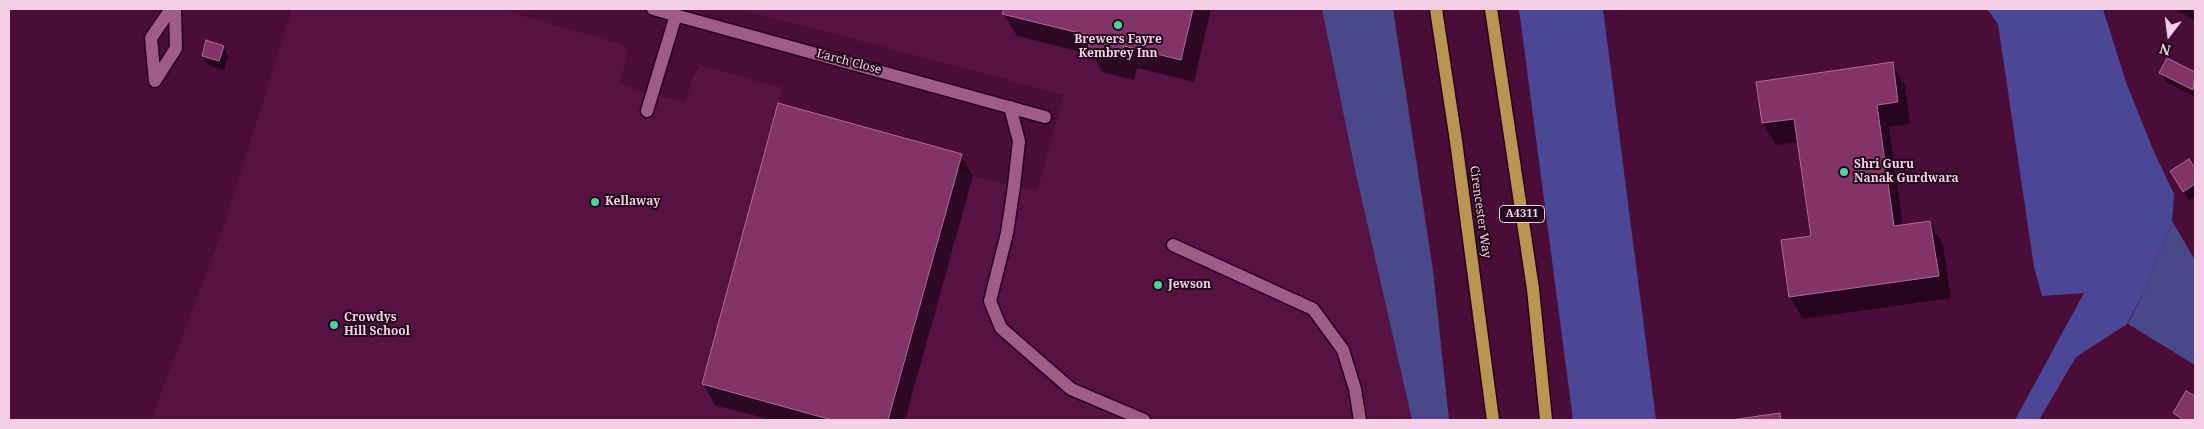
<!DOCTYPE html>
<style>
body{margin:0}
#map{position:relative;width:2204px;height:429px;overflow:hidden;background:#490d38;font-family:"Noto Serif",serif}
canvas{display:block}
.frame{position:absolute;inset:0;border:10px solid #f5cfe5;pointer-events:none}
.north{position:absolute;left:2144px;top:10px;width:50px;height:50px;-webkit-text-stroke:4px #210819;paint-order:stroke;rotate:195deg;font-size:14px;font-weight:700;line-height:20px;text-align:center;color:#f5cfe5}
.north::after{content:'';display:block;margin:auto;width:18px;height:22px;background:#f5cfe5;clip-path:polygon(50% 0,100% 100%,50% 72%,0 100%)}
</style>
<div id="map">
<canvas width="2204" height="429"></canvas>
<div class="frame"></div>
<div class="north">N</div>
</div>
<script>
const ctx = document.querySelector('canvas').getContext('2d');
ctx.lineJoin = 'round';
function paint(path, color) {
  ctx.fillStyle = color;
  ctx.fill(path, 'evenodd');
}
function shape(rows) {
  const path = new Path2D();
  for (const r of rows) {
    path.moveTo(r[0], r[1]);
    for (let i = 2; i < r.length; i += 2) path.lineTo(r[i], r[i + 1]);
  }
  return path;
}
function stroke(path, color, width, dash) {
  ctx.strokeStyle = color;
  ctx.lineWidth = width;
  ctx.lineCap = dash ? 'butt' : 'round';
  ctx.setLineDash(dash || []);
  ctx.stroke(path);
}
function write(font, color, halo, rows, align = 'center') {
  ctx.font = font + ' "Noto Serif",serif';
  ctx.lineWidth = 4;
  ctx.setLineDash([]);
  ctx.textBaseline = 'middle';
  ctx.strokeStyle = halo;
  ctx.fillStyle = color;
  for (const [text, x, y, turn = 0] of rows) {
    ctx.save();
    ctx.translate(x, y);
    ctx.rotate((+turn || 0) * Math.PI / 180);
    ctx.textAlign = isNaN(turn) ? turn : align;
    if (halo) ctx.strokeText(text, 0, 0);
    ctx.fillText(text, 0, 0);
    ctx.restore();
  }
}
const built = shape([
 [292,9,499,9,622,44,628,50,620,84,685,103,693,77,700,65,783,88,778,103,962,154,958,172,1037,191,1064,95,740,9,1322,9,1355,170,1412,420,151,420,223,229]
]);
const green = shape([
 [1322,9,1393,9,1433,270,1449,420,1412,420,1355,170],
 [2172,221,2195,260,2195,365,2128,324,2145,289]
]);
const forest = shape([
 [1519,9,1603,9,1656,420,1573,420],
 [1987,9,2103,9,2127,85,2154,152,2174,194,2172,221,2145,289,2127,324,2076,357,2039,420,2015,420,2084,293,2042,296,2034,267,1998,24]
]);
const shadow = shape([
 [1005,9,1211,9,1194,82,1137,68,1134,80,1102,72,1093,55,1017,36,1004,14],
 [2174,9,2195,9,2195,20],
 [223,47,228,56,224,70,208,65,203,56],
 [2167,60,2195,73,2195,97,2166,82,2160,73],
 [1892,64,1905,86,1910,124,1889,127,1903,226,1930,222,1943,245,1951,298,1803,319,1790,297,1782,241,1813,237,1799,142,1776,145,1763,123,1757,83],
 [961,155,973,176,905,420,771,420,715,405,703,384],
 [2189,160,2195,170,2195,197,2189,201,2172,171],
 [2186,393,2195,398,2195,420,2179,420,2174,413],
 [1780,414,1783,420,1738,420]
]);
const building = shape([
 [1004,9,1193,9,1181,60,1124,46,1121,58,1088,49,1091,36,1002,14,1004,9],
 [206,40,224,46,219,61,202,56,206,40],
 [2167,58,2195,72,2193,90,2159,73,2167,58],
 [1893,62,1898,102,1877,105,1894,226,1930,221,1939,276,1789,297,1781,240,1811,236,1794,119,1762,123,1756,82,1893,62],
 [778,103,962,154,888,420,832,420,702,384,778,103],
 [2189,159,2195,168,2195,184,2183,192,2170,171,2189,159],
 [2186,391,2195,396,2195,420,2183,420,2173,413,2186,391],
 [1780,413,1781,420,1731,420,1780,413]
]);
const lane = shape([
 [155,81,151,38,171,9],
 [155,81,176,48,175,9],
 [1010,107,1019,141,1014,186,1007,233,990,301,1001,328,1071,389,1144,420],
 [647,111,676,15],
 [1173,245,1313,309,1343,350,1355,389,1360,420]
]);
const street = shape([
 [653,9,1045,117]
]);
const primary = shape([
 [1436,9,1456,141,1493,420],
 [1491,9,1533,289,1546,420]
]);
const markers = [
 [1118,25,5,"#4cd49b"],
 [1844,172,5,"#4cd49b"],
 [595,202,5,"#4cd49b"],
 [1158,285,5,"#4cd49b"],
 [334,325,5,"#4cd49b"]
];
const shields = [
 [1522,214,45]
];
const shieldNames = [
 ["A4311",1522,214]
];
const poiNames = [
 ["Brewers Fayre",1118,40,"center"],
 ["Kembrey Inn",1118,54,"center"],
 ["Shri Guru",1854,165],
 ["Nanak Gurdwara",1854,179],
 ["Kellaway",605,202],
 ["Jewson",1168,285],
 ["Crowdys",344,318],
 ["Hill School",344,332]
];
const streetNames = [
 ["Larch Close",849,62,15],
 ["Cirencester Way",1480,212,82]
];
paint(built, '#561242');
paint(green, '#494888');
paint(forest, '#4b4796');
paint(shadow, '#0007');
paint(building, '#823468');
stroke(building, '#ae6a95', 1);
stroke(lane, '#28001c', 15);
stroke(street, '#28001c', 15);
stroke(primary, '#28001c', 15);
stroke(lane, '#9f5c87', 12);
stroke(street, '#9f5c87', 12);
stroke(primary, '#ba9552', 12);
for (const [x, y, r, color] of markers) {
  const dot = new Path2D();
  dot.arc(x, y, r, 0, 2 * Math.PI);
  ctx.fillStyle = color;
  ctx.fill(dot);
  stroke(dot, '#210819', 2);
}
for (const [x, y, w] of shields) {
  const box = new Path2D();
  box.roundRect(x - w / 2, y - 8.5, w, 17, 4);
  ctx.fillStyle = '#210819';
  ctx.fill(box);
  stroke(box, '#f5cfe5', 1);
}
write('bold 11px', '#f5cfe5', null, shieldNames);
write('bold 12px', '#f5cfe5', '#210819', poiNames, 'left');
write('12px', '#f5cfe5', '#210819', streetNames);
</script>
